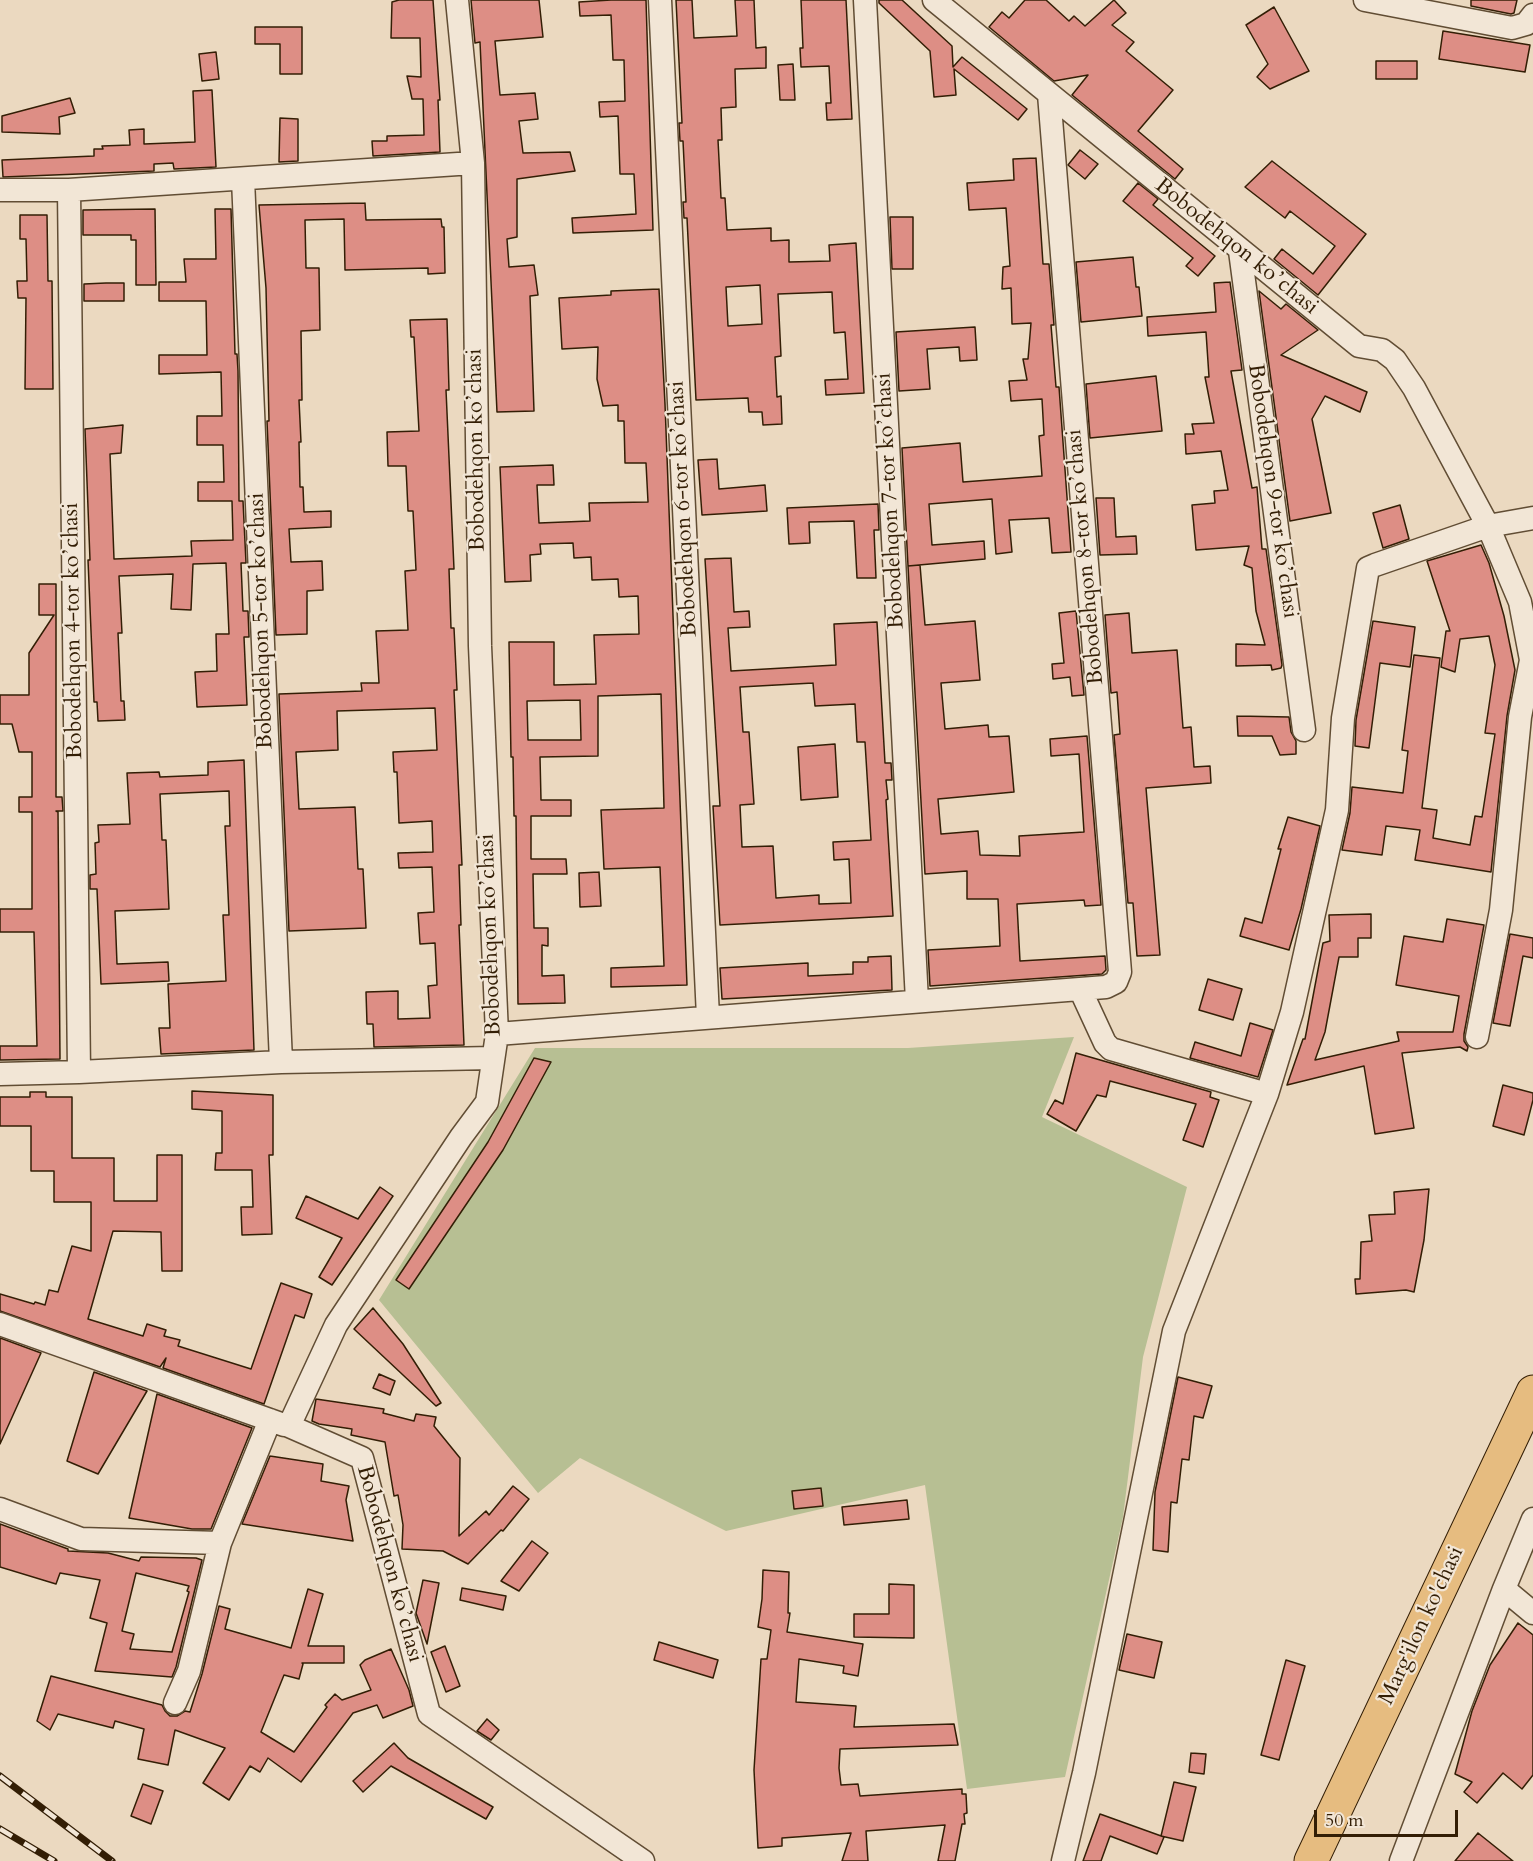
<!DOCTYPE html>
<meta charset="utf-8">
<style>
body{margin:0}
#map{position:relative;width:1533px;height:1861px;overflow:hidden;background:#ebd9c0;font-family:Cardo,serif}
canvas{display:block}
.scale{position:absolute;left:1314px;top:1810px;width:144px;height:27px;box-sizing:border-box;border:3px solid #331e05;border-top:0;padding-left:8px;font-size:18px;line-height:21px;white-space:nowrap;color:#331e05;-webkit-text-stroke:4px #f2e6d6;paint-order:stroke}
</style>
<div id="map">
<canvas width="1533" height="1861"></canvas>
<div class="scale">50 m</div>
</div>
<script>
const ctx = document.querySelector('canvas').getContext('2d');
ctx.lineJoin = 'round';
function paint(path, color) {
  ctx.fillStyle = color;
  ctx.fill(path, 'evenodd');
}
function shape(rows) {
  const path = new Path2D();
  for (const r of rows) {
    path.moveTo(r[0], r[1]);
    for (let i = 2; i < r.length; i += 2) path.lineTo(r[i], r[i + 1]);
  }
  return path;
}
function stroke(path, color, width, dash) {
  ctx.strokeStyle = color;
  ctx.lineWidth = width;
  ctx.lineCap = dash ? 'butt' : 'round';
  ctx.setLineDash(dash || []);
  ctx.stroke(path);
}
function write(font, color, halo, rows, align = 'center') {
  ctx.font = font + ' Cardo,serif';
  ctx.lineWidth = 4.5;
  ctx.setLineDash([]);
  ctx.textBaseline = 'middle';
  ctx.strokeStyle = halo;
  ctx.fillStyle = color;
  for (const [text, x, y, turn = 0] of rows) {
    ctx.save();
    ctx.translate(x, y);
    ctx.rotate((+turn || 0) * Math.PI / 180);
    ctx.textAlign = isNaN(turn) ? turn : align;
    if (halo) ctx.strokeText(text, 0, 0);
    ctx.fillText(text, 0, 0);
    ctx.restore();
  }
}
const green = shape([
 [1074,1037,1042,1117,1187,1187,1143,1357,1123,1517,1065,1777,967,1789,925,1485,726,1531,580,1458,538,1493,379,1300,535,1048,908,1048]
]);
const building = shape([
 [399,0,433,0,440,100,438,100,440,152,373,156,372,141,387,141,387,136,424,135,423,99,412,99,407,76,421,77,420,38,391,38,392,2,399,0],
 [471,0,539,0,543,37,495,41,500,95,535,93,538,119,519,121,523,153,570,152,575,171,517,179,517,237,507,239,509,267,534,265,538,295,530,296,534,411,497,412,480,42,475,43,471,0],
 [611,0,646,0,653,230,573,233,572,218,636,214,634,174,620,174,618,116,600,117,599,102,625,101,624,60,613,60,611,15,580,16,579,2,611,0],
 [676,0,692,0,694,38,737,36,735,0,754,0,756,48,766,47,766,68,735,69,736,107,721,108,722,140,718,140,721,198,725,198,727,230,771,228,771,241,789,240,789,262,830,261,829,245,856,243,864,393,826,395,825,380,848,379,845,332,834,333,832,292,778,294,781,356,775,357,777,397,781,396,782,424,763,425,762,412,749,412,748,398,696,400,687,218,684,218,683,202,686,202,683,141,680,141,679,123,682,123,676,0],
 [760,285,762,324,728,326,726,287,760,285],
 [801,0,846,0,852,119,827,120,826,103,831,103,829,66,801,67,800,48,803,48,801,0],
 [879,0,902,0,952,46,953,67,962,57,1027,109,1018,120,954,69,956,95,934,97,930,51,879,3,879,0],
 [1025,0,1046,0,1069,21,1074,16,1085,26,1114,0,1126,13,1112,25,1134,42,1126,51,1173,90,1138,131,1183,169,1175,179,1072,95,1088,75,1054,81,989,27,1002,12,1009,18,1025,0],
 [1471,0,1517,0,1514,13,1511,14,1471,6,1471,0],
 [1274,7,1309,71,1270,89,1257,77,1268,64,1246,25,1274,7],
 [255,27,302,27,302,74,280,74,280,44,255,44,255,27],
 [1443,31,1530,45,1525,72,1439,59,1443,31],
 [216,52,219,79,202,81,199,54,216,52],
 [1376,61,1417,61,1417,79,1376,79,1376,61],
 [793,64,795,100,780,100,778,65,793,64],
 [212,90,216,167,174,169,173,163,154,164,154,171,3,177,2,160,94,156,94,149,103,149,102,146,130,145,129,130,144,129,144,144,195,142,193,91,212,90],
 [70,98,75,113,59,117,60,134,2,132,2,116,70,98],
 [280,118,298,119,298,161,279,162,280,118],
 [1080,150,1098,164,1085,179,1068,165,1080,150],
 [1036,158,1043,264,1049,264,1054,325,1051,325,1056,387,1059,387,1071,552,1052,553,1049,518,1009,520,1012,552,996,554,992,499,929,504,932,545,984,541,985,559,908,566,902,448,960,443,963,482,1042,476,1039,436,1044,435,1042,399,1011,401,1009,381,1027,380,1023,359,1028,359,1031,323,1012,324,1011,288,1002,289,1003,267,1010,266,1006,208,969,210,967,183,1014,180,1013,159,1036,158],
 [1272,161,1366,234,1318,295,1274,259,1282,249,1313,274,1335,246,1290,211,1285,218,1245,187,1272,161],
 [1138,183,1158,199,1153,205,1215,256,1198,276,1186,266,1193,258,1123,201,1138,183],
 [365,203,366,220,441,219,442,227,444,227,445,273,428,274,428,268,345,270,344,219,305,220,306,268,319,268,320,330,301,331,302,400,299,400,301,442,299,442,300,487,303,487,304,512,331,511,331,527,289,529,291,562,322,561,323,590,307,591,307,634,276,635,267,421,269,421,266,288,259,205,365,203],
 [155,209,156,285,136,285,136,240,131,240,131,235,83,235,83,210,155,209],
 [215,209,231,209,235,354,237,354,238,371,239,501,243,501,246,563,241,563,243,611,248,611,249,637,244,637,247,705,197,707,195,672,217,671,216,634,229,634,226,563,193,564,191,610,171,609,173,574,119,576,122,633,118,633,121,701,124,701,125,720,98,721,97,702,94,702,88,560,90,560,85,429,123,425,121,453,110,454,114,559,192,556,191,541,233,540,232,501,198,501,198,482,224,482,223,445,197,445,197,416,222,416,221,372,159,374,159,355,207,355,206,301,159,301,159,282,186,282,184,259,216,259,215,209],
 [20,215,47,215,48,281,52,281,53,389,25,389,26,298,18,298,17,281,27,281,26,239,20,239,20,215],
 [890,217,913,217,913,269,892,269,890,217],
 [1133,257,1136,287,1139,287,1142,316,1081,322,1076,262,1133,257],
 [1230,282,1242,370,1231,371,1252,488,1257,487,1262,549,1266,549,1282,665,1281,668,1272,670,1271,665,1236,666,1236,644,1265,645,1256,611,1252,568,1244,565,1249,546,1196,550,1192,505,1215,503,1214,491,1228,490,1221,451,1186,454,1185,434,1194,434,1192,424,1214,423,1205,377,1209,377,1206,332,1148,336,1147,317,1216,312,1214,283,1230,282],
 [106,283,124,283,124,301,84,301,84,284,106,283],
 [659,289,665,404,687,985,611,987,611,968,664,966,660,867,604,869,601,810,664,808,661,694,598,696,598,756,540,757,541,800,571,800,571,816,531,816,531,859,566,859,567,874,533,874,534,928,548,928,548,946,542,945,542,976,564,975,565,1003,518,1004,516,816,514,816,513,757,511,757,509,642,554,642,554,685,596,684,594,635,639,634,638,596,619,597,618,579,592,580,591,557,574,558,573,543,540,544,541,554,530,555,531,581,505,582,500,467,553,465,554,485,537,485,539,523,590,521,589,503,648,502,646,463,625,463,624,421,618,421,618,405,603,406,597,379,598,347,562,349,559,298,611,295,611,291,659,289],
 [580,700,581,740,528,740,527,701,580,700],
 [1259,291,1281,309,1286,304,1318,330,1281,355,1367,392,1360,412,1325,396,1312,419,1331,513,1290,521,1259,291],
 [447,319,449,390,446,390,454,569,449,569,451,628,454,628,457,690,454,690,462,865,459,865,461,925,459,925,464,1045,374,1047,373,1024,367,1024,366,992,398,991,398,1019,430,1018,428,986,437,985,435,943,420,944,418,913,434,912,432,867,399,868,398,853,433,852,432,821,399,823,397,772,394,772,393,752,437,750,435,708,337,711,338,750,296,752,299,809,355,807,358,869,363,869,366,928,289,931,279,694,362,691,361,683,379,683,376,631,408,630,405,571,416,570,413,511,408,511,406,466,388,466,387,432,419,431,414,337,411,337,410,320,447,319],
 [975,327,977,360,960,361,959,347,927,349,930,389,899,391,896,332,975,327],
 [1156,376,1162,431,1090,438,1086,384,1156,376],
 [717,459,719,489,765,485,767,511,702,515,698,460,717,459],
 [1096,498,1114,498,1116,537,1136,536,1137,554,1100,555,1096,498],
 [878,504,879,530,874,530,876,578,857,578,854,521,809,522,810,543,789,544,787,508,878,504],
 [1400,505,1409,539,1383,548,1373,513,1400,505],
 [1481,545,1489,563,1504,616,1515,670,1507,716,1491,872,1415,860,1420,830,1386,826,1382,855,1342,850,1350,813,1352,787,1403,793,1408,751,1402,750,1414,655,1440,658,1422,808,1437,810,1433,838,1470,845,1475,816,1482,817,1495,734,1485,733,1495,665,1489,636,1460,639,1455,672,1441,667,1446,631,1450,631,1427,561,1481,545],
 [731,558,734,612,749,611,750,627,728,628,731,671,836,665,834,624,877,622,885,763,891,763,892,780,886,780,888,799,886,800,893,916,720,925,713,806,720,806,705,559,731,558],
 [813,683,815,706,855,704,857,742,865,742,871,840,833,842,834,860,849,859,851,903,819,904,819,895,776,898,773,846,742,847,740,805,754,804,749,732,743,732,740,687,813,683],
 [920,565,925,625,975,621,980,680,941,683,945,729,988,725,989,737,1009,736,1014,792,938,799,941,834,978,831,980,855,1020,856,1019,836,1084,832,1079,754,1051,756,1050,739,1087,736,1101,905,1085,906,1084,900,1017,904,1020,961,1105,956,1106,970,1102,974,930,986,928,950,1000,946,998,899,967,899,967,871,925,874,908,566,920,565],
 [39,584,56,584,56,797,62,797,63,811,56,811,58,812,60,1059,0,1060,0,1046,37,1046,34,932,0,932,0,909,32,909,32,812,19,812,19,797,32,797,32,752,19,752,12,724,0,724,0,695,29,695,29,653,54,615,39,615,39,584],
 [1076,611,1084,695,1072,696,1070,677,1053,679,1052,664,1064,663,1059,613,1076,611],
 [1129,613,1132,653,1177,650,1183,728,1191,727,1194,767,1210,766,1211,783,1146,788,1160,955,1137,956,1133,903,1128,903,1114,735,1120,734,1117,692,1111,693,1105,615,1129,613],
 [1373,621,1415,627,1410,667,1380,663,1369,748,1355,746,1356,720,1373,621],
 [1237,716,1289,717,1291,732,1296,741,1296,754,1280,755,1272,736,1238,736,1237,716],
 [835,744,838,797,801,800,798,747,835,744],
 [244,760,254,1050,161,1054,159,1028,170,1028,168,984,226,981,223,915,229,915,225,826,230,826,229,791,160,794,162,840,166,840,169,909,115,911,117,964,168,962,169,981,101,984,97,889,90,889,90,875,96,874,95,843,99,842,98,825,130,824,127,773,159,772,160,777,208,775,208,762,244,760],
 [1288,817,1320,826,1301,909,1289,950,1240,936,1245,918,1262,923,1281,849,1278,849,1288,817],
 [599,872,601,906,580,907,579,873,599,872],
 [1371,914,1371,938,1358,938,1358,957,1339,957,1325,1032,1315,1060,1399,1041,1397,1032,1453,1032,1459,996,1396,985,1404,936,1443,942,1447,919,1484,925,1464,1034,1464,1041,1468,1047,1467,1051,1460,1047,1402,1053,1414,1128,1375,1134,1364,1066,1287,1085,1303,1039,1305,1039,1323,943,1330,941,1329,915,1371,914],
 [1510,934,1533,938,1533,958,1523,956,1510,1026,1493,1023,1510,934],
 [891,956,892,990,722,999,720,968,808,963,808,976,853,974,853,962,868,962,868,957,891,956],
 [1208,979,1242,989,1233,1020,1199,1010,1208,979],
 [1250,1023,1273,1030,1258,1077,1190,1058,1195,1042,1241,1056,1250,1023],
 [1076,1053,1211,1092,1210,1097,1219,1100,1203,1147,1183,1140,1196,1104,1110,1081,1106,1097,1097,1095,1076,1131,1047,1114,1055,1100,1063,1104,1076,1053],
 [534,1058,551,1062,503,1150,409,1289,396,1280,488,1142,534,1058],
 [1503,1085,1533,1093,1533,1100,1524,1135,1493,1126,1503,1085],
 [192,1091,273,1095,273,1155,269,1155,272,1234,242,1235,241,1207,253,1207,252,1170,215,1170,216,1153,222,1153,222,1111,192,1109,192,1091],
 [30,1092,46,1092,46,1097,72,1097,72,1158,114,1158,114,1201,157,1201,157,1155,182,1155,182,1271,162,1271,161,1232,113,1231,88,1319,143,1336,147,1324,166,1330,164,1336,180,1340,178,1346,251,1369,281,1283,312,1294,304,1318,295,1315,264,1404,163,1368,166,1358,160,1367,0,1311,0,1294,34,1304,35,1302,45,1305,49,1290,58,1292,72,1246,91,1251,91,1202,54,1202,54,1171,31,1171,31,1126,0,1126,0,1097,30,1097,30,1092],
 [380,1187,393,1196,332,1285,319,1277,342,1238,296,1218,306,1196,358,1219,380,1187],
 [1429,1189,1424,1240,1414,1292,1406,1290,1356,1294,1355,1279,1360,1279,1361,1242,1372,1241,1369,1215,1395,1214,1394,1192,1429,1189],
 [373,1308,403,1344,441,1403,436,1406,354,1329,373,1308],
 [0,1338,41,1353,0,1444,0,1338],
 [94,1372,147,1391,98,1474,67,1461,94,1372],
 [379,1374,395,1381,390,1395,373,1388,379,1374],
 [1178,1377,1212,1386,1203,1418,1194,1416,1189,1460,1182,1459,1177,1503,1171,1502,1168,1552,1153,1550,1155,1492,1178,1377],
 [157,1394,252,1428,211,1529,192,1529,129,1518,157,1394],
 [316,1399,384,1409,383,1413,414,1421,416,1414,436,1417,434,1426,460,1458,459,1536,486,1511,489,1515,513,1486,529,1499,503,1531,501,1530,468,1564,443,1551,402,1549,403,1525,398,1495,394,1496,385,1442,351,1435,352,1429,319,1424,312,1421,316,1399],
 [270,1456,323,1464,321,1481,349,1486,346,1500,353,1541,242,1524,270,1456],
 [821,1488,823,1506,794,1509,792,1491,821,1488],
 [907,1500,909,1519,844,1525,842,1507,907,1500],
 [0,1524,68,1549,68,1551,108,1553,139,1561,141,1557,196,1558,202,1560,176,1667,172,1677,95,1671,107,1623,90,1618,100,1580,60,1573,56,1584,0,1567,0,1524],
 [136,1573,189,1586,187,1591,189,1592,172,1652,130,1649,134,1634,122,1631,136,1573],
 [532,1541,548,1553,519,1591,501,1581,532,1541],
 [763,1570,789,1572,788,1613,790,1613,787,1632,863,1644,858,1676,843,1673,844,1666,799,1659,796,1702,856,1706,854,1727,954,1724,958,1745,840,1749,839,1768,841,1785,858,1784,860,1796,962,1789,962,1794,966,1794,967,1813,964,1814,965,1824,962,1824,955,1861,938,1861,945,1825,866,1831,868,1861,842,1861,851,1833,782,1838,782,1846,758,1848,754,1770,761,1659,767,1659,771,1630,758,1627,762,1599,763,1570],
 [423,1580,439,1583,427,1644,416,1613,423,1580],
 [889,1584,914,1585,914,1638,854,1637,854,1614,889,1614,889,1584],
 [462,1588,506,1596,503,1610,460,1600,462,1588],
 [308,1589,323,1594,308,1646,344,1646,344,1663,302,1663,303,1664,299,1679,284,1675,261,1732,294,1752,327,1707,325,1705,335,1694,342,1700,371,1690,360,1665,365,1660,391,1649,409,1690,413,1706,383,1718,377,1705,353,1713,301,1782,268,1758,260,1772,250,1766,229,1800,203,1783,225,1748,175,1730,168,1765,138,1759,144,1729,115,1721,113,1728,58,1714,50,1730,37,1721,51,1676,162,1705,165,1711,170,1716,177,1716,185,1711,190,1712,202,1674,219,1606,230,1609,225,1629,291,1648,308,1589],
 [1518,1623,1533,1635,1533,1775,1522,1789,1503,1773,1477,1803,1464,1792,1472,1782,1455,1774,1472,1711,1490,1665,1518,1623],
 [1127,1634,1162,1642,1154,1678,1119,1670,1127,1634],
 [659,1642,718,1660,713,1678,654,1660,659,1642],
 [445,1646,460,1686,446,1692,431,1652,445,1646],
 [1286,1660,1305,1666,1279,1760,1261,1755,1286,1660],
 [487,1719,499,1730,491,1740,477,1731,487,1719],
 [394,1743,408,1758,493,1807,486,1819,391,1766,363,1792,353,1781,394,1743],
 [1191,1753,1206,1754,1204,1774,1189,1772,1191,1753],
 [1174,1782,1196,1787,1183,1841,1161,1836,1174,1782],
 [143,1784,163,1791,151,1824,131,1816,143,1784],
 [1100,1814,1164,1837,1157,1854,1110,1836,1101,1861,1083,1861,1100,1814],
 [1478,1833,1513,1861,1455,1861,1478,1833]
]);
const street = shape([
 [457,0,473,163,480,646,497,1034,487,1102,461,1137,336,1325,289,1426,362,1458,429,1714,643,1861],
 [660,0,708,1017],
 [865,0,917,1001],
 [934,0,1359,346,1382,350,1395,360,1414,388,1488,526,1520,602,1531,660,1520,717,1501,910,1477,1037],
 [1365,0,1512,28,1526,24,1533,15],
 [243,179,281,1062],
 [0,190,69,190,473,163],
 [69,190,79,1072],
 [1240,251,1304,730],
 [1080,989,1105,1043,1111,1049,1267,1094],
 [497,1034,1106,987,1116,982,1120,972,1049,94],
 [0,1074,79,1072,281,1062,493,1058],
 [0,1324,284,1425],
 [0,1509,81,1539,220,1543,270,1420],
 [1504,1589,1533,1613],
 [175,1703,189,1671,220,1543],
 [1063,1861,1084,1773,1174,1331,1267,1094,1292,1012,1337,810,1343,718,1368,568,1375,565,1488,526,1533,518],
 [1401,1861,1504,1589,1533,1519]
]);
const primary = shape([
 [1311,1861,1533,1392]
]);
const rail = shape([
 [0,1776,112,1861],
 [0,1829,54,1861]
]);
const streetNames = [
 ["Bobodehqon koʼchasi",1236,247,39],
 ["Bobodehqon koʼchasi",477,450,-91],
 ["Bobodehqon 9-tor koʼchasi",1272,491,82],
 ["Bobodehqon 7-tor koʼchasi",891,501,-93],
 ["Bobodehqon 6-tor koʼchasi",684,509,-93],
 ["Bobodehqon 8-tor koʼchasi",1086,557,-95],
 ["Bobodehqon 5-tor koʼchasi",262,621,-92],
 ["Bobodehqon 4-tor koʼchasi",74,631,-91],
 ["Bobodehqon koʼchasi",491,935,-92],
 ["Bobodehqon koʼchasi",389,1564,75],
 ["Marg'ilon ko'chasi",1422,1626,-65]
];
paint(green, '#b7bf93');
paint(building, '#dd8e85');
stroke(building, '#331e05', 1.5);
stroke(street, '#614d34', 25);
stroke(primary, '#331e05', 35);
stroke(street, '#f2e6d6', 22);
stroke(primary, '#e6bc80', 33);
stroke(rail, '#331e05', 7);
stroke(rail, '#f2e6d6', 4.5, [14]);
write('22px', '#331e05', '#f2e6d6', streetNames);
</script>
